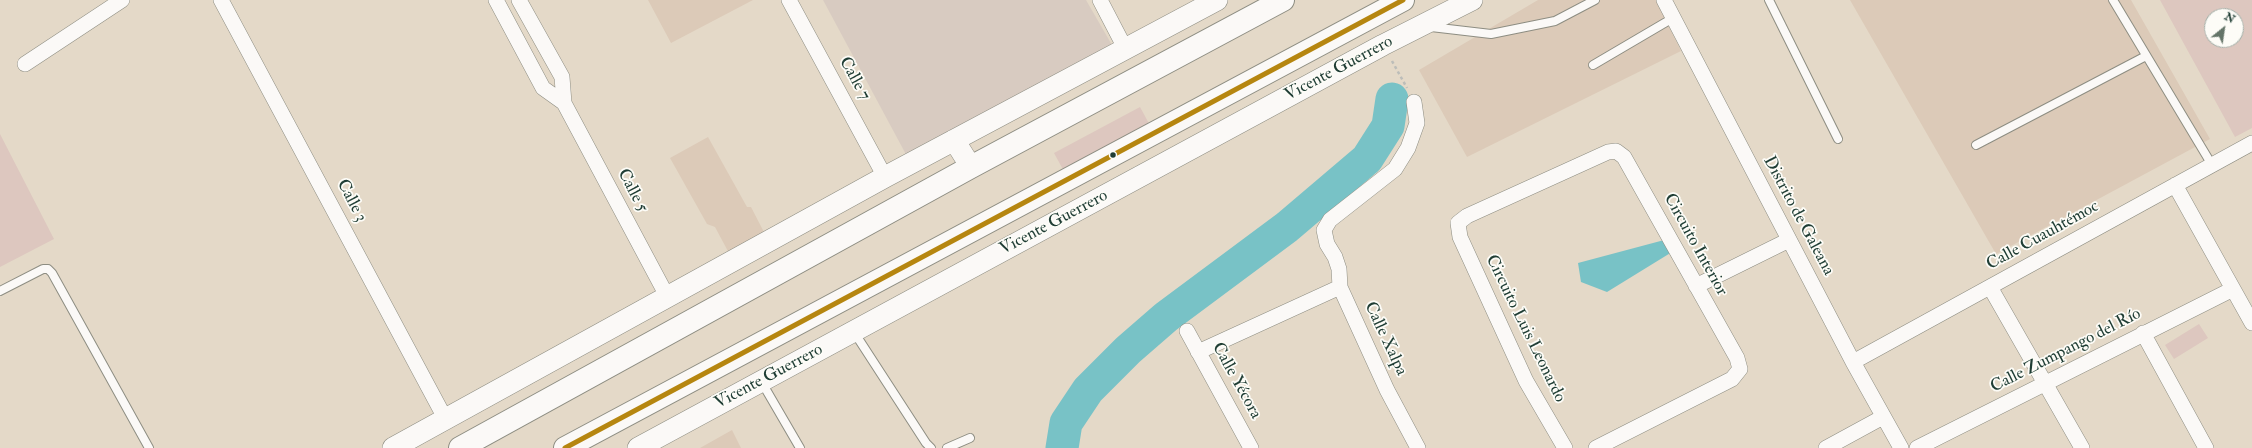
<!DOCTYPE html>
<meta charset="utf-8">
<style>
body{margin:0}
#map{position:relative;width:2252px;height:448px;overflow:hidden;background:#e4d9c8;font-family:"IM FELL Double Pica",serif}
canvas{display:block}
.north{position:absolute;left:2204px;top:8px;width:40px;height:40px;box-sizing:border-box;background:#fdfcf7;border:1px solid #a4b0a9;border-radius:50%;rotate:30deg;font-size:11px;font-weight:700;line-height:16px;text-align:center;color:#1f3d34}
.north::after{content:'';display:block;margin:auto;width:14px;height:18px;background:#647468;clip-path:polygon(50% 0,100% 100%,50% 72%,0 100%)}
</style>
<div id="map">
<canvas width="2252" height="448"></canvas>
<div class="north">N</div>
</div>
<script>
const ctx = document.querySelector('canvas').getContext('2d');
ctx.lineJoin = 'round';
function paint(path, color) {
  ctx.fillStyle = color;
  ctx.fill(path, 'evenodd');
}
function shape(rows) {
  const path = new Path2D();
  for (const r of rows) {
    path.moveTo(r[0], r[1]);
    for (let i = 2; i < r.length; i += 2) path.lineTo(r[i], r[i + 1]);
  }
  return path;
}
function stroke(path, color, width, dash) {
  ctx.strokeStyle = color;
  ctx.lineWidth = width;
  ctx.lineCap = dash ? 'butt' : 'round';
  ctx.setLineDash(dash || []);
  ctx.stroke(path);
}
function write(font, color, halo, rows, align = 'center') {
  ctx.font = font + ' "IM FELL Double Pica",serif';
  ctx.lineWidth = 3.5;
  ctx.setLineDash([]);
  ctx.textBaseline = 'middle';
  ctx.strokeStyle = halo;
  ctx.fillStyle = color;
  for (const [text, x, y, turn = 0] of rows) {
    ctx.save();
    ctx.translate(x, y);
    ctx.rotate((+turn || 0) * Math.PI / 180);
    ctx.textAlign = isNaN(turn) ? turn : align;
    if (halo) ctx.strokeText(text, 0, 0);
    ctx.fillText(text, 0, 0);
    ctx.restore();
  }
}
const built = shape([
 [648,0,753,0,671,43],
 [1538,0,1656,0,1681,51,1467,157,1419,70],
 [1850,0,2131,0,2210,139,1996,254],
 [708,137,747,207,751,207,766,236,730,255,715,227,707,224,670,158],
 [732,430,741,448,700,448]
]);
const industrial = shape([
 [823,0,1086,0,1116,52,909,160]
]);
const water = shape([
 [1668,239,1672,252,1607,292,1581,282,1578,263]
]);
const river = shape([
 [1062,448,1066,423,1088,390,1128,350,1166,317,1287,227,1367,159,1388,126,1392,99]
]);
const building = shape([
 [2160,0,2252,0,2252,128,2235,137],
 [2212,16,2236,16,2236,40,2212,40],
 [1140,107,1152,129,1066,175,1054,153],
 [0,134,54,239,0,267],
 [2199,324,2208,338,2174,359,2165,345]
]);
const path = shape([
 [1392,61,1407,88]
]);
const service = shape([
 [1769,0,1838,139],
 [2113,0,2212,165],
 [1431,27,1491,34,1555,21,1595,0],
 [1593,65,1673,18],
 [1976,145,2146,56],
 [0,291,43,269,48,269,52,273,149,448],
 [854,332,926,443,931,448],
 [761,381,800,448],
 [947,448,970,438]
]);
const minor = shape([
 [221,0,446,420],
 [496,0,543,88,564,103],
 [519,0,562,77,564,103,667,296],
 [789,0,885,177],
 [1100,0,1126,50],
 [1664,0,1853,362,1901,448],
 [25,64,122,0],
 [1414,102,1417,123,1408,148,1395,169,1330,220,1324,230,1327,244,1335,257,1339,269,1340,287,1387,390,1418,448],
 [2175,185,2252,323],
 [1696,286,1789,240],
 [1990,287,2082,448],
 [1187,331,1251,448],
 [2143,333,2206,448],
 [1198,352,1340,287],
 [1853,362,2252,143],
 [1565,448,1526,381,1460,237,1458,223,1467,216,1608,152,1616,151,1624,157,1737,358,1740,369,1732,379,1596,448],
 [1826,448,1883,417],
 [1917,448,2233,289]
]);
const secondary = shape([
 [954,140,971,167],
 [393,448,885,177,1217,0],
 [638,448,1383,45,1472,0]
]);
const primary = shape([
 [460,448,971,167,1283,0],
 [565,448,1403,0]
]);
const bus1 = shape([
 [565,448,1403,0]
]);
const markers = [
 [1113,155,3.5,"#1f3d34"]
];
const streetNames = [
 ["Vicente Guerrero",1339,69,-28],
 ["Calle 7",854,79,61],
 ["Calle 5",632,191,62],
 ["Calle 3",351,201,62],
 ["Distrito de Galeana",1798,216,62],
 ["Vicente Guerrero",1054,223,-28],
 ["Calle Cuauhtémoc",2043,236,-29],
 ["Circuito Interior",1695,245,61],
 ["Circuito Luis Leonardo",1525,329,64],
 ["Calle Xalpa",1385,339,65],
 ["Calle Zumpango del Río",2066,351,-27],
 ["Vicente Guerrero",769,377,-28],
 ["Calle Yécora",1236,381,61]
];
paint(built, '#dccab8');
paint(industrial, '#d8cbc1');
paint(water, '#78c2c6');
stroke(river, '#78c2c6', 33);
paint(building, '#ddc7bf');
stroke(service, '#8d8d82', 10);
stroke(minor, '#8d8d82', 16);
stroke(secondary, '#8d8d82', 22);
stroke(primary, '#8d8d82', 24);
stroke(path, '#bcbdb9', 2.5, [3, 3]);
stroke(service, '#fbf9f7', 8);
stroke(minor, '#fbf9f7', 15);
stroke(secondary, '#fbf9f7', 21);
stroke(primary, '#fbf9f7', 22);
stroke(bus1, '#b68610', 5);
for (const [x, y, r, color] of markers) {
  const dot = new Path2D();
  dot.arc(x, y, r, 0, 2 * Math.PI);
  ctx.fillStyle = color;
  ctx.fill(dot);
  stroke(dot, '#fdfcf7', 1.5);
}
write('17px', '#1f3d34', '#fdfcf7', streetNames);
</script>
